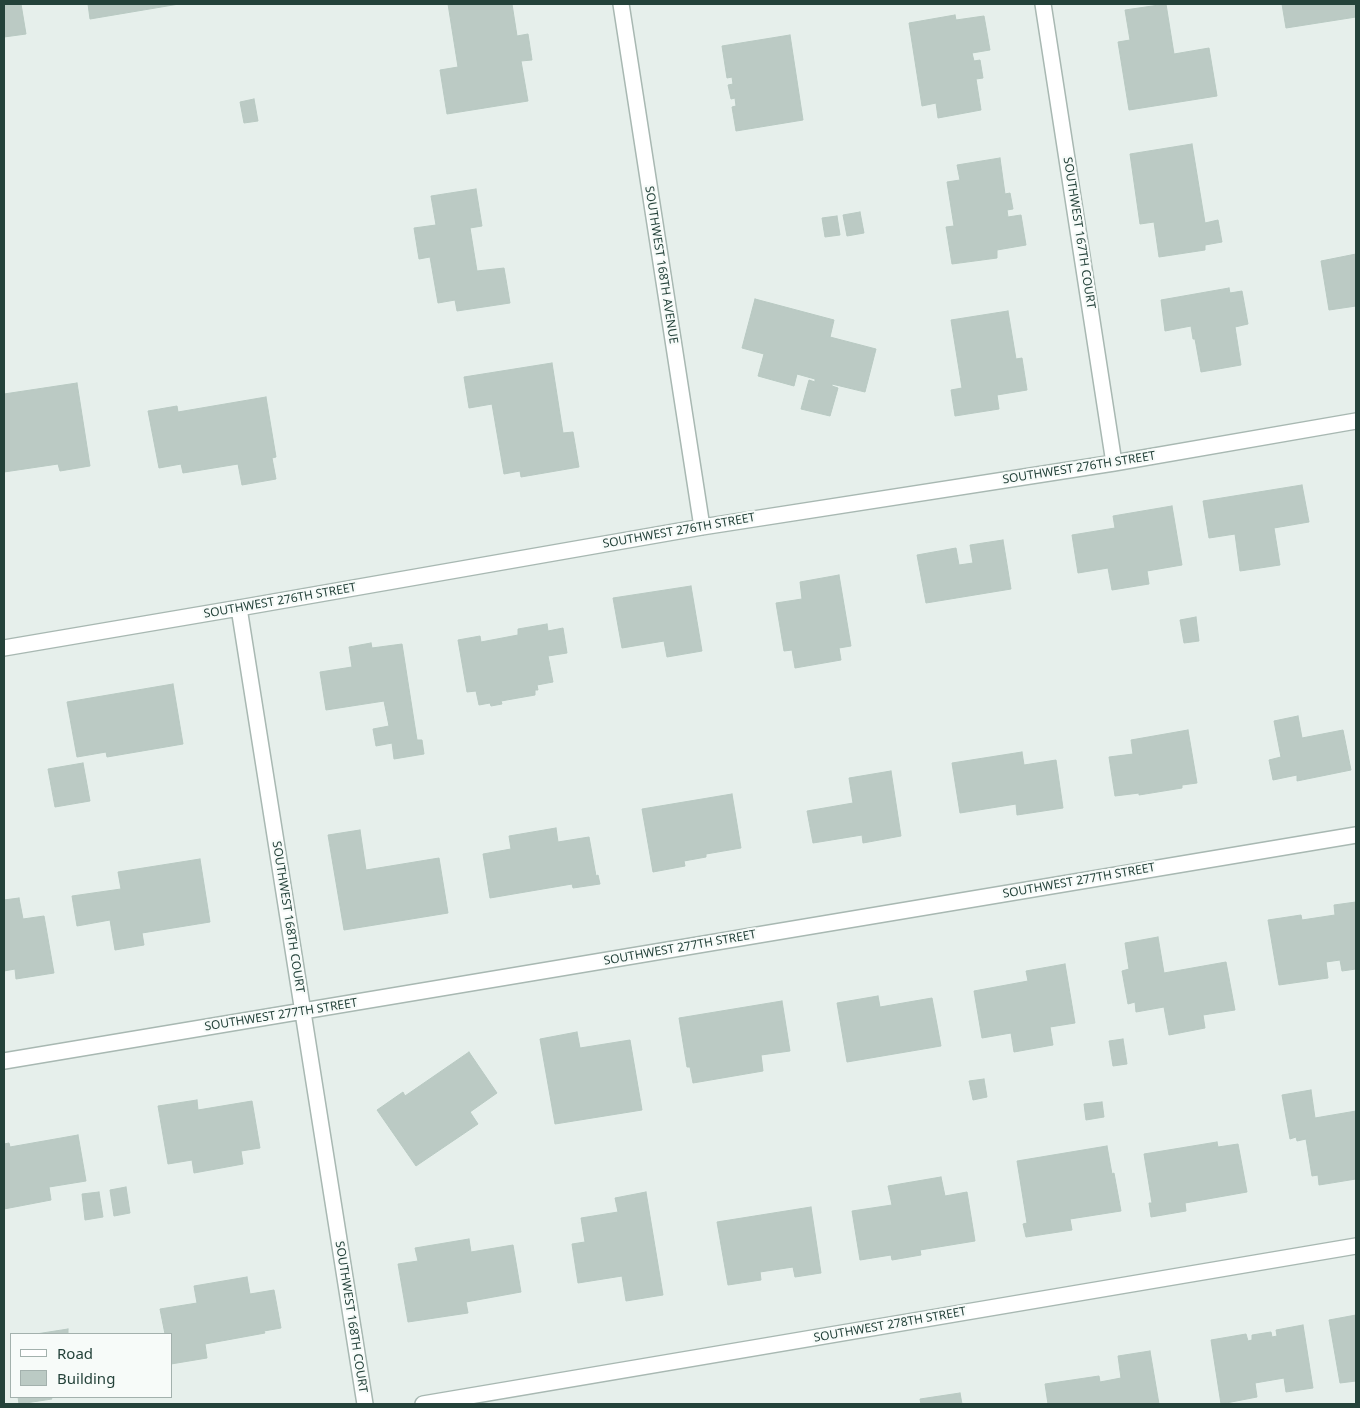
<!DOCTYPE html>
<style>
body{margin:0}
#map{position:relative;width:1360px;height:1408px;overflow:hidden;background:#e6efeb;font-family:"Noto Sans",sans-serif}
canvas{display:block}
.frame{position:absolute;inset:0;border:5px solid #24423a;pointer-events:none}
.legend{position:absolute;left:10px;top:1333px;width:162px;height:65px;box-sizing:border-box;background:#f7fbf9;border:1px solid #a3b1ad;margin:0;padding:6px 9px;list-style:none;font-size:15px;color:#24423a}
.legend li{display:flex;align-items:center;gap:10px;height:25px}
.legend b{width:25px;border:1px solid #a3b1ad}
</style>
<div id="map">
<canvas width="1360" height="1408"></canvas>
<div class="frame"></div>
<ul class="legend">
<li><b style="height:6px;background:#fff"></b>Road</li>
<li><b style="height:14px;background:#bbcac4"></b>Building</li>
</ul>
</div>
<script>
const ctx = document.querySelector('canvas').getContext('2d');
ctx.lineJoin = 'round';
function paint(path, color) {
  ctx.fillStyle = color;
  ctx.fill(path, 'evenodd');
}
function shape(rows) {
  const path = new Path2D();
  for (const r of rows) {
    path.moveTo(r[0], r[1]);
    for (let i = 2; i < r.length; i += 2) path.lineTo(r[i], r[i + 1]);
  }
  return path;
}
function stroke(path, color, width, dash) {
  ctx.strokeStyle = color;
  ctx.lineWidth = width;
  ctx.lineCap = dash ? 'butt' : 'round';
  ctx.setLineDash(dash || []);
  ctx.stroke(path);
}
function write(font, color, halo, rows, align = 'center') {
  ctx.font = font + ' "Noto Sans",sans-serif';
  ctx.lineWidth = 4.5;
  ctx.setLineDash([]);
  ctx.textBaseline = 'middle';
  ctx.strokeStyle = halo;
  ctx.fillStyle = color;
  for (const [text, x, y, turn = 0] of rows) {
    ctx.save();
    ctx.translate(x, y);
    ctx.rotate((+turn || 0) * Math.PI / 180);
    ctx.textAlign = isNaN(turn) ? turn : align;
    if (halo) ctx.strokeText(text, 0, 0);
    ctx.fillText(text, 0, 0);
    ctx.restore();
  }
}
const building = shape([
 [4,4,21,4,26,34,4,37,4,4],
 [88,4,179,4,90,19,88,4],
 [448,4,512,4,517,36,528,34,532,60,521,61,528,101,447,114,440,70,458,67,448,4],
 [1166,4,1174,54,1209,48,1217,96,1129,110,1118,42,1130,40,1125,10,1166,4],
 [1282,4,1356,4,1356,17,1286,28,1282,4],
 [955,15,956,20,984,16,990,50,972,53,974,61,980,60,983,78,976,79,981,110,938,118,936,103,922,106,909,23,955,15],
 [790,35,803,120,736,131,732,107,736,106,735,98,731,99,728,85,733,84,732,77,727,78,722,46,790,35],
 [254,99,258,121,244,123,240,102,254,99],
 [1192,144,1205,223,1218,220,1222,242,1205,245,1205,250,1159,257,1154,222,1140,224,1130,154,1192,144],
 [1000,158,1005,194,1010,193,1013,209,1007,210,1008,217,1021,215,1026,245,997,250,997,258,952,264,946,227,954,226,947,182,960,180,957,165,1000,158],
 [476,189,482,226,470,228,477,271,504,268,510,303,457,311,455,300,438,303,430,257,419,259,414,228,436,225,431,196,476,189],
 [860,212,864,233,847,236,843,215,860,212],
 [837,216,840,235,825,237,822,218,837,216],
 [1356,254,1356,306,1329,310,1321,261,1356,254],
 [1229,288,1230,293,1242,291,1248,324,1235,327,1241,365,1201,372,1195,339,1193,339,1191,326,1165,331,1161,300,1229,288],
 [755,299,834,320,830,337,876,349,865,392,832,384,832,386,838,388,830,416,801,409,809,380,815,382,815,379,797,374,794,386,758,376,764,354,742,348,755,299],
 [1008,311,1016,359,1022,358,1027,390,997,395,999,409,955,416,951,390,962,388,951,320,1008,311],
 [552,363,563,433,573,432,579,467,521,477,520,471,504,474,492,404,469,408,464,377,552,363],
 [77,383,90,466,60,471,58,464,4,472,4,394,77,383],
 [266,397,276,457,272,458,276,479,242,485,238,464,183,473,181,464,159,468,148,411,177,406,178,412,266,397],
 [1302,485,1309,522,1274,528,1280,565,1240,571,1235,534,1209,538,1203,501,1302,485],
 [1172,506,1182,565,1147,571,1149,584,1112,590,1108,568,1078,573,1072,535,1115,528,1113,516,1172,506],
 [1003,540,1011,589,926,603,917,555,956,548,959,565,973,563,970,545,1003,540],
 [839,575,851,646,839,648,841,660,795,668,792,650,784,651,776,603,802,599,800,582,839,575],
 [691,586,702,651,667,657,664,641,622,648,613,598,691,586],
 [1196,617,1199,641,1184,643,1180,620,1196,617],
 [547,624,548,631,563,628,567,653,548,656,553,682,537,685,538,690,535,690,535,695,501,701,502,704,491,706,490,703,479,705,476,691,467,692,458,640,480,636,481,642,518,635,518,629,547,624],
 [371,643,372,648,402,644,417,740,422,740,424,754,394,759,392,743,376,746,373,729,389,726,384,701,326,710,320,672,352,667,349,647,371,643],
 [173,684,183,744,107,757,106,752,77,757,67,702,173,684],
 [1298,716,1302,738,1343,730,1351,770,1297,781,1297,775,1273,780,1269,760,1281,757,1274,721,1298,716],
 [1188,730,1197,783,1182,785,1182,788,1139,795,1139,793,1115,796,1109,757,1133,754,1131,740,1188,730],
 [1022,752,1024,765,1056,760,1063,808,1017,815,1016,804,960,813,952,763,1022,752],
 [83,763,90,801,55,807,48,769,83,763],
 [891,771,901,836,863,843,862,835,813,843,807,811,853,803,849,778,891,771],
 [732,794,741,848,706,854,706,857,684,861,685,866,653,872,642,809,732,794],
 [556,828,558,842,589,837,596,876,598,875,600,884,573,888,572,884,490,898,483,854,511,849,509,836,556,828],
 [360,830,366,870,439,858,448,913,344,930,328,835,360,830],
 [200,859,210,922,142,933,144,945,115,950,110,920,77,926,72,896,121,889,118,872,200,859],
 [19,898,23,919,44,916,54,973,16,979,15,969,4,971,4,900,19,898],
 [1356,902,1356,969,1342,971,1340,960,1326,962,1328,978,1279,985,1268,920,1301,915,1302,920,1335,915,1334,905,1356,902],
 [1158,937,1164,973,1226,962,1235,1010,1203,1015,1205,1028,1169,1035,1164,1007,1136,1012,1135,1002,1128,1004,1122,971,1129,969,1125,943,1158,937],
 [1065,964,1075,1023,1050,1027,1053,1045,1014,1052,1011,1033,982,1038,974,991,1028,981,1026,971,1065,964],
 [878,996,880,1007,932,998,941,1046,847,1062,837,1003,878,996],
 [782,1001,790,1051,761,1055,763,1071,693,1083,690,1067,687,1067,679,1018,782,1001],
 [577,1032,580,1048,630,1040,642,1110,555,1124,540,1039,577,1032],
 [1123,1039,1127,1064,1113,1066,1109,1041,1123,1039],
 [469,1052,497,1093,470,1112,478,1124,416,1166,377,1110,403,1092,405,1096,469,1052],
 [984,1079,987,1097,973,1100,969,1081,984,1079],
 [1311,1090,1315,1118,1356,1111,1356,1179,1319,1185,1318,1175,1312,1176,1306,1139,1297,1141,1296,1137,1290,1139,1282,1095,1311,1090],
 [197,1100,198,1110,252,1101,260,1148,241,1151,243,1164,194,1173,192,1160,168,1164,158,1106,197,1100],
 [1102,1102,1104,1117,1086,1120,1084,1104,1102,1102],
 [78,1135,86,1181,49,1187,51,1200,4,1209,4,1144,9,1143,10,1147,78,1135],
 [1217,1142,1218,1147,1238,1144,1247,1192,1185,1203,1186,1211,1151,1217,1149,1203,1152,1203,1144,1154,1217,1142],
 [1107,1146,1112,1174,1114,1173,1121,1211,1070,1219,1072,1230,1026,1237,1023,1224,1027,1223,1017,1161,1107,1146],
 [941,1177,945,1196,967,1192,975,1241,920,1250,921,1255,892,1260,891,1255,860,1260,852,1211,892,1205,888,1186,941,1177],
 [126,1187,130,1213,114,1216,110,1190,126,1187],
 [99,1192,103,1217,85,1220,82,1194,99,1192],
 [646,1192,663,1295,626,1301,622,1276,578,1283,572,1244,585,1242,581,1218,618,1212,615,1198,646,1192],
 [811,1207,821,1273,795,1277,793,1267,760,1272,761,1280,728,1285,717,1222,811,1207],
 [469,1239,471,1252,513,1245,521,1292,466,1302,468,1313,408,1322,398,1264,418,1261,415,1248,469,1239],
 [247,1277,250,1294,274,1290,281,1328,264,1331,265,1333,205,1344,207,1358,171,1364,171,1334,165,1334,160,1309,197,1303,194,1286,247,1277],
 [1356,1315,1356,1381,1340,1383,1329,1320,1356,1315],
 [1303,1325,1313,1388,1286,1392,1284,1378,1255,1383,1257,1397,1221,1404,1211,1340,1246,1334,1248,1341,1252,1340,1252,1335,1271,1332,1272,1337,1277,1336,1276,1330,1303,1325],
 [68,1329,68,1334,36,1334,68,1329],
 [1150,1351,1159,1404,1048,1404,1045,1384,1099,1376,1100,1382,1121,1378,1118,1356,1150,1351],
 [960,1393,962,1404,921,1404,920,1399,960,1393],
 [18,1397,51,1397,52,1399,19,1404,18,1397]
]);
const minor = shape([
 [621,4,702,527],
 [1043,4,1114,463],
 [239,608,365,1404],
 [4,648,239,608,702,527,1114,463,1356,421],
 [4,1061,1356,835],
 [423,1404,1356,1246]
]);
const streetNames = [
 ["SOUTHWEST 167TH COURT",1079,233,81],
 ["SOUTHWEST 168TH AVENUE",661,265,81],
 ["SOUTHWEST 276TH STREET",1079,468,-9],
 ["SOUTHWEST 276TH STREET",679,531,-10],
 ["SOUTHWEST 276TH STREET",280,601,-10],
 ["SOUTHWEST 277TH STREET",1079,881,-10],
 ["SOUTHWEST 168TH COURT",288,917,81],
 ["SOUTHWEST 277TH STREET",680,948,-10],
 ["SOUTHWEST 277TH STREET",281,1015,-9],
 ["SOUTHWEST 168TH COURT",351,1317,81],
 ["SOUTHWEST 278TH STREET",890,1325,-10]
];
paint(building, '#bbcac4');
stroke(building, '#b8c9c2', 1);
stroke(minor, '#a8b8b2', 18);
stroke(minor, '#fff', 15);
write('12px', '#24423a', '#f7fbf9', streetNames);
</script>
